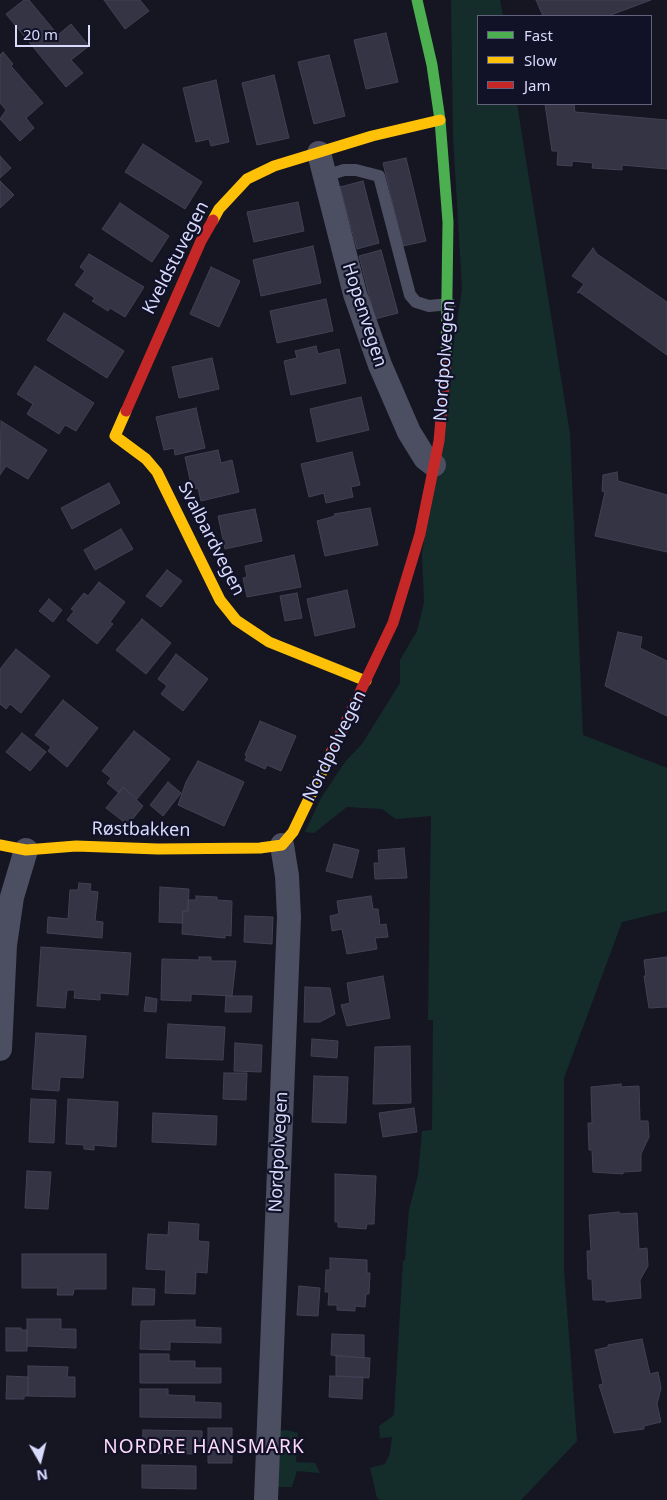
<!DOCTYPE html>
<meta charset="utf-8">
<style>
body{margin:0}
#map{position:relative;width:667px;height:1500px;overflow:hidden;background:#161622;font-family:"Noto Sans",sans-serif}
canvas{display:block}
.legend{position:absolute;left:477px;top:15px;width:175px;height:90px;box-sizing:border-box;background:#111127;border:1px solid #61627d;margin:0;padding:6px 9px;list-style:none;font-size:15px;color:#d9dbfd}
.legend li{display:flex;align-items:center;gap:10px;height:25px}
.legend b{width:25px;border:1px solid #61627d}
.north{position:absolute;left:15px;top:1435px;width:50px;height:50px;-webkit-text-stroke:4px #111127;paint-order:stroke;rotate:172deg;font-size:14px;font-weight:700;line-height:20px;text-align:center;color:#d9dbfd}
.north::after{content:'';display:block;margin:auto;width:18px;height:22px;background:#d9dbfd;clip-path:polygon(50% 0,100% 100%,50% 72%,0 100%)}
.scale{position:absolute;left:15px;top:25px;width:75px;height:22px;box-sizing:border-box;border:2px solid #d9dbfd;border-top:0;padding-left:6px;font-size:15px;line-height:18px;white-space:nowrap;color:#d9dbfd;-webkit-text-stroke:4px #111127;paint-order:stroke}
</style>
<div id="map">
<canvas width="667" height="1500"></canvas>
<ul class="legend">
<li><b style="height:6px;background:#4caf50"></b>Fast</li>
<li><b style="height:6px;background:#ffc107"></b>Slow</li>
<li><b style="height:6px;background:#c62828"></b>Jam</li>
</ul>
<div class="north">N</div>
<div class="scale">20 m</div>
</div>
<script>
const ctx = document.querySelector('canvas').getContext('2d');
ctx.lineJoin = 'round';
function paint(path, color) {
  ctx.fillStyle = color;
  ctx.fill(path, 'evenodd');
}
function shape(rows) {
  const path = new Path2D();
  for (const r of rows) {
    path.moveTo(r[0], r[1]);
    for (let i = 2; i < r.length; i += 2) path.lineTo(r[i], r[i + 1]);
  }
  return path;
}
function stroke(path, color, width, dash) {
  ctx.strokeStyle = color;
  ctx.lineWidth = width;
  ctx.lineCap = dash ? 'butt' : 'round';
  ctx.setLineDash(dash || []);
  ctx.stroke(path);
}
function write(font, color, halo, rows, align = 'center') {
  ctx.font = font + ' "Noto Sans",sans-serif';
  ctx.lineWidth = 4.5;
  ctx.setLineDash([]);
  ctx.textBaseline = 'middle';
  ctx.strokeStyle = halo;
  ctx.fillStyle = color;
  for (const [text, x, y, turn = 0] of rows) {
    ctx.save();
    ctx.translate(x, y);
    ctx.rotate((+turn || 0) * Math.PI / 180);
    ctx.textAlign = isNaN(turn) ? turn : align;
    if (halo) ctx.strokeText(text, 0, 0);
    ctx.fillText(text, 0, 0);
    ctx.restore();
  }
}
const green = shape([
 [451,0,500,0,503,16,478,16,478,104,517,104,570,434,583,735,667,768,667,911,622,922,564,1078,564,1270,577,1441,521,1500,381,1500,377,1498,370,1468,385,1464,390,1453,392,1437,380,1438,379,1426,394,1415,403,1261,405,1260,409,1210,418,1175,422,1131,432,1130,433,1020,428,1020,431,816,396,819,382,809,347,807,314,833,305,832,321,798,345,762,362,744,400,683,400,660,417,631,424,602,422,554,462,289,453,135],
 [286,1430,298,1433,296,1462,315,1463,320,1473,297,1471,292,1487,277,1487,277,1431]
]);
const building = shape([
 [24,0,29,0,58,35,71,24,89,46,71,60,83,73,66,87,6,14,24,0],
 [104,0,140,0,149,11,125,29,104,0],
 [536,0,651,0,608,16,543,16,536,0],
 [386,33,398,82,366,89,354,40,386,33],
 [3,52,13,64,11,66,43,103,26,118,34,128,20,141,0,119,6,110,0,103,0,55,3,52],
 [329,55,345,116,314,124,298,62,329,55],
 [274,75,289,138,257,145,242,83,274,75],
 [216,80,229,142,211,146,209,139,196,142,183,88,216,80],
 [545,104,574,104,575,112,667,120,667,169,622,165,622,170,592,168,593,163,572,161,572,166,557,165,558,151,552,151,545,104],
 [143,144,202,182,185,209,125,172,143,144],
 [0,156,11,168,0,178,0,156],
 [406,158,426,241,403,246,383,163,406,158],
 [0,181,14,195,0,208,0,181],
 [363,181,379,243,357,249,340,187,363,181],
 [298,202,304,231,254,242,247,212,298,202],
 [120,203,169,236,152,262,102,229,120,203],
 [313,246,321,283,261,296,253,260,313,246],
 [593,248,597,254,667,302,667,355,579,292,577,293,584,284,572,276,593,248],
 [381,250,398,313,375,319,359,256,381,250],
 [89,254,144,287,125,317,110,308,108,311,92,301,95,298,75,285,85,271,80,267,89,254],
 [211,267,240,281,219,327,190,314,211,267],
 [326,299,333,331,277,343,270,311,326,299],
 [64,313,124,351,107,378,47,340,64,313],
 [316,346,318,354,339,349,346,383,291,395,284,361,297,358,295,351,316,346],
 [212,358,219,389,179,398,172,367,212,358],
 [35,366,94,403,76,431,65,425,59,434,27,414,33,404,17,394,35,366],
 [361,397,369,430,317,442,310,409,361,397],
 [196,408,205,448,175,455,174,448,164,450,156,417,196,408],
 [1,421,47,450,28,479,6,466,0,475,1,421],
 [218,450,221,463,232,460,239,492,201,501,198,488,192,489,185,457,218,450],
 [352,452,360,485,351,487,353,497,326,503,324,493,309,497,301,464,352,452],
 [617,472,618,481,667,495,667,552,595,536,605,492,602,491,603,475,617,472],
 [109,483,120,503,72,529,61,508,109,483],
 [370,508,378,545,325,556,317,521,335,516,334,514,370,508],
 [255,509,262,541,225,549,218,516,255,509],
 [121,529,133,549,95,570,84,550,121,529],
 [294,555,301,587,247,597,243,578,247,577,245,566,294,555],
 [167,570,182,581,161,607,146,596,167,570],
 [99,582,125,602,110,622,113,624,97,644,67,620,74,611,71,609,84,593,88,596,99,582],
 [347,590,355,627,315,636,307,599,347,590],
 [297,593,302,618,285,621,280,596,297,593],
 [49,599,62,610,53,622,39,611,49,599],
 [142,619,171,643,146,674,116,650,142,619],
 [618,632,642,637,640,648,667,661,667,716,605,686,618,632],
 [16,649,50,676,21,713,10,704,6,709,0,704,0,669,16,649],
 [176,654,208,679,183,711,161,694,167,686,158,679,176,654],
 [63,700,98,728,67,767,48,751,51,747,35,735,63,700],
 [260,721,296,736,281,771,267,765,265,769,245,760,247,756,245,755,260,721],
 [134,731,170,759,137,799,123,787,119,793,107,783,111,778,102,771,134,731],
 [22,733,46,752,30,771,6,752,22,733],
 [198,761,244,782,224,826,178,805,186,782,198,761],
 [168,782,181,793,163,816,150,805,168,782],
 [123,787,143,806,128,825,106,808,123,787],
 [334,844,359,850,352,878,326,871,334,844],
 [404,848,407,878,375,879,374,863,379,863,378,850,404,848],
 [79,883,91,884,90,891,98,892,95,921,103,922,102,938,47,933,48,917,68,919,70,890,78,890,79,883],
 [160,887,189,889,188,911,183,911,182,923,159,922,160,887],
 [196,896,217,897,217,900,232,901,231,936,225,935,225,938,182,934,183,911,188,911,188,900,196,900,196,896],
 [371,896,373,909,378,909,380,925,386,924,388,937,375,938,377,949,347,954,342,929,332,931,330,916,339,914,337,901,371,896],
 [245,916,273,917,272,944,244,942,245,916],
 [41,947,131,953,128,995,100,993,100,1000,74,998,75,990,67,990,65,1008,37,1006,41,947],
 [199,957,211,957,211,961,236,961,232,996,191,994,191,1001,161,1000,162,959,199,960,199,957],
 [667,957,667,1007,649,1008,644,976,646,976,644,960,667,957],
 [383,976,390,1018,347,1026,341,1005,350,1003,347,983,383,976],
 [305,987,330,988,335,1014,320,1022,304,1022,305,987],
 [226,996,252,996,251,1012,225,1012,226,996],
 [146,997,157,999,156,1012,144,1011,146,997],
 [168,1024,225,1027,223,1060,166,1058,168,1024],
 [36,1033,86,1036,83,1078,60,1077,59,1091,32,1089,36,1033],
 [312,1039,338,1041,337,1058,311,1056,312,1039],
 [235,1043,262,1045,261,1072,234,1071,235,1043],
 [410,1046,411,1103,373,1104,375,1047,410,1046],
 [224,1073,247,1073,246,1100,223,1099,224,1073],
 [314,1076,348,1077,346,1123,312,1122,314,1076],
 [621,1084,621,1087,639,1086,640,1121,648,1121,649,1137,641,1154,641,1171,623,1172,623,1174,593,1172,592,1150,589,1150,588,1123,592,1123,591,1087,621,1084],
 [31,1099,56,1100,54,1143,29,1142,31,1099],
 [68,1099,118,1102,116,1147,94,1145,94,1150,84,1149,84,1145,66,1144,68,1099],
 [414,1108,417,1132,383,1137,379,1113,414,1108],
 [153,1113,217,1116,216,1145,152,1142,153,1113],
 [27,1171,51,1172,48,1209,25,1208,27,1171],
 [335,1174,376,1176,374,1224,367,1224,366,1229,338,1227,338,1222,335,1222,335,1174],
 [619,1212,619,1214,637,1213,639,1249,647,1248,648,1266,640,1280,641,1298,606,1302,606,1300,593,1300,592,1279,588,1279,587,1251,591,1251,589,1215,619,1212],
 [169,1222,199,1224,198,1241,209,1242,207,1273,196,1272,195,1294,165,1293,166,1270,146,1269,148,1234,168,1235,169,1222],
 [22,1254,106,1254,106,1289,74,1289,73,1295,57,1295,58,1288,22,1288,22,1254],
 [330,1258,367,1260,367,1273,370,1273,369,1294,366,1294,365,1307,355,1306,355,1311,337,1310,337,1305,328,1305,329,1292,325,1292,326,1270,330,1270,330,1258],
 [299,1286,320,1288,318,1316,297,1315,299,1286],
 [133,1288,155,1289,154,1305,132,1305,133,1288],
 [27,1319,61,1319,61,1329,76,1329,76,1348,27,1346,27,1319],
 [195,1320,195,1327,221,1328,221,1343,170,1342,170,1350,140,1349,141,1321,195,1320],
 [6,1328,21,1328,21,1330,27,1330,27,1351,6,1351,6,1328],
 [332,1334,364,1335,364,1358,331,1355,332,1334],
 [642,1339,650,1374,658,1372,661,1388,657,1404,661,1422,644,1426,644,1429,614,1433,599,1385,603,1384,595,1350,608,1347,608,1345,642,1339],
 [140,1354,169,1354,169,1361,195,1361,195,1368,221,1368,221,1383,140,1383,140,1354],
 [336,1356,370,1358,369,1378,336,1376,336,1356],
 [28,1366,68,1367,67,1377,75,1377,75,1397,28,1396,28,1366],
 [7,1376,28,1377,28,1396,24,1396,24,1399,6,1399,7,1376],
 [330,1376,363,1377,362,1399,329,1397,330,1376],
 [140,1389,168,1389,168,1395,195,1396,194,1402,221,1403,221,1418,140,1417,140,1389],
 [208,1428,232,1428,232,1463,208,1463,208,1428],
 [143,1430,202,1431,202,1441,197,1441,197,1454,142,1453,143,1430],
 [142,1465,196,1466,196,1489,142,1488,142,1465]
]);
const lane = shape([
 [325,176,344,170,356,170,379,176,410,295,416,302,429,306,450,304]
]);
const street = shape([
 [319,153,355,294,380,365,409,432,425,458,434,465],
 [0,1049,5,945,12,897,26,850],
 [266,1500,289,917,287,876,282,845]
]);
const fast = shape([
 [417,0,432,65,440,120,448,222,446,361]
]);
const slow = shape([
 [213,220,219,209,247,179,274,166,372,136,440,120],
 [126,411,115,436,146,459,157,472,220,600,236,620,269,642,366,681],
 [0,845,26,850,76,846,158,849,260,848,282,845,293,832,332,751]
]);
const jam = shape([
 [126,411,201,241,213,220],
 [332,751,393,623,420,534,439,441,446,361]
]);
const streetNames = [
 ["Kveldstuvegen",176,258,-63],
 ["Hopenvegen",364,315,72],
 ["Nordpolvegen",445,361,-86],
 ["Svalbardvegen",211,539,63],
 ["Nordpolvegen",335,746,-64],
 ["Røstbakken",141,830,1],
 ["Nordpolvegen",279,1152,-87]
];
const neighbourhoodNames = [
 ["NORDRE HANSMARK",204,1448]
];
paint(green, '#142d2b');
paint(building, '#343444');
stroke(building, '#424155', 1);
stroke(lane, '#4c4e62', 12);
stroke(street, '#4c4e62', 24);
stroke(fast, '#4caf50', 11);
stroke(slow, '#ffc107', 11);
stroke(jam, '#c62828', 11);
write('18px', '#d9dbfd', '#111127', streetNames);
ctx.letterSpacing = '1px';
write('19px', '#fddbf6', '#111127', neighbourhoodNames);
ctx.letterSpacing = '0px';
</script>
